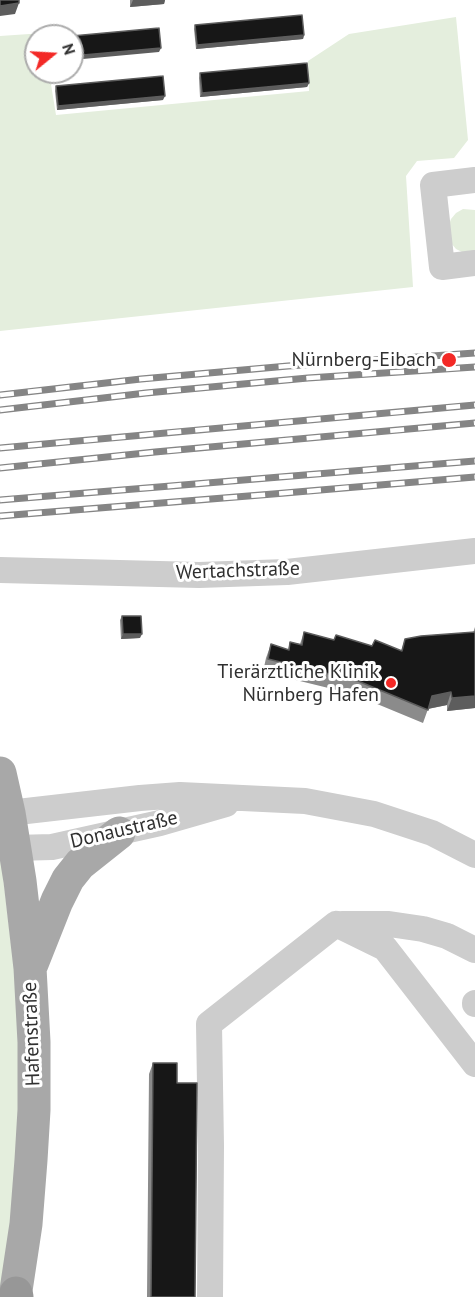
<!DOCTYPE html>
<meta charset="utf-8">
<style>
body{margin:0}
#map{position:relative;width:475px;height:1297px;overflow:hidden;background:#fff;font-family:"PT Sans",sans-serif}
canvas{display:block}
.north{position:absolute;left:24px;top:24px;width:60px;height:60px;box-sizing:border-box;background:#fff;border:2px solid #acacac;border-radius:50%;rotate:72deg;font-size:16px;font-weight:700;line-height:24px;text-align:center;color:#303030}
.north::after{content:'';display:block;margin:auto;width:21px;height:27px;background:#f32926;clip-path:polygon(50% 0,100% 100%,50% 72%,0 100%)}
</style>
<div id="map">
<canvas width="475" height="1297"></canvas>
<div class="north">N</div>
</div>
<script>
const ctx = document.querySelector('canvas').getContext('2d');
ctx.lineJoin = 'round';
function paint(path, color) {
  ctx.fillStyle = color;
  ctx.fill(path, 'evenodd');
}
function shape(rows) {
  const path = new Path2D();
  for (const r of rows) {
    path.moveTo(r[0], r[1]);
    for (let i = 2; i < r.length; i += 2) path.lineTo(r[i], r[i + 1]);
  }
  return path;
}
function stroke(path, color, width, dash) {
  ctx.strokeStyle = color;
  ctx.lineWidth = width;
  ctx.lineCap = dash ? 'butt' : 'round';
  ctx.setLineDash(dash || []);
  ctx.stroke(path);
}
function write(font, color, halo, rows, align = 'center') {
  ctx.font = font + ' "PT Sans",sans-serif';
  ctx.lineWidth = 6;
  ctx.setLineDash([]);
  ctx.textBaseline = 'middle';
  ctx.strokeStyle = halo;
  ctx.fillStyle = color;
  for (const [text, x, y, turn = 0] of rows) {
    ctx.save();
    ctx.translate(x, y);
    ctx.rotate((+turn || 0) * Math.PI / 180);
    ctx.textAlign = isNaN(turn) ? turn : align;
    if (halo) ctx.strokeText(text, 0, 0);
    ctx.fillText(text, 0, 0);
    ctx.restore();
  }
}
const green = shape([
 [456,17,468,140,454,158,417,161,406,176,413,287,0,331,0,36,44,33,44,36,36,36,36,72,49,72,56,115,309,91,308,61,349,34],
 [463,209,475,210,475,253,464,253,456,249,451,243,448,227,451,219,456,213],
 [0,859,1,859,18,1002,18,1127,14,1185,5,1271,0,1295]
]);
const minor = shape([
 [475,180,433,185,442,267,475,263],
 [0,570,199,575,287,572,475,551],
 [0,817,9,813,140,798,180,795,305,801,374,814,432,833,475,855],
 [0,846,15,848,52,847,160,823,226,804],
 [342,924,389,924,423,929,447,936,475,950],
 [475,1003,475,1004],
 [210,1297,211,1146,209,1024,336,924,385,948,475,1064]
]);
const major = shape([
 [0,773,9,813,20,881,30,968,34,1042,34,1110,31,1160,26,1224,15,1297],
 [32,964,57,901,68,879,80,864,119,833]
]);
const highway = shape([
 [16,1293,17,1297]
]);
const rail = shape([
 [0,395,141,379,288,366,475,353],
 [0,410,146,393,308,378,475,367],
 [0,448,475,405],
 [0,468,155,452,475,423],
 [0,500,475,461],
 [0,516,273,494,475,477]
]);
const wall = shape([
 [130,0,165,0,164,4,130,7],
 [195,25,304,35,303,39,196,49,194,29],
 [200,73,309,83,307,87,200,97,199,78],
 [56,86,163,100,57,110,55,91],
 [122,616,140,638,121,639,120,620],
 [475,627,475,708,447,711,447,705,428,709,423,723,353,694,263,672,266,658,271,644,288,650,290,642,300,644,304,632,334,640,401,651,405,639,473,633],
 [153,1063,177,1083,195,1297,147,1297,149,1074]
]);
const shadedWall = shape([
 [133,0,165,0,164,4,130,7],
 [19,3,15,14,0,16,0,6],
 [304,35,303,39,196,49,197,45],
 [161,48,159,52,72,60,72,56],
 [309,83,307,87,200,97,202,93],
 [165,96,163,100,57,110,58,106],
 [123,634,142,634,140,638,121,639],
 [451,692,447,705,427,709,432,696],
 [475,696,475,708,447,711,452,698]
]);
const building = shape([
 [0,0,19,0,19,3,0,6,0,0],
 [302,15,304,35,197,45,195,25,302,15],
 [159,28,161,48,72,56,72,36,159,28],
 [307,63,309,83,202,93,200,73,307,63],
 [163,76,165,96,58,106,56,86,163,76],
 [122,616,141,616,142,634,123,634,122,616],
 [304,632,334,640,336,635,372,646,375,640,402,651,405,639,421,636,475,632,475,696,452,698,451,692,432,696,428,710,358,681,268,659,271,644,289,650,290,642,302,645,304,632],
 [153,1063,177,1063,177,1083,197,1083,195,1297,151,1297,153,1063]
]);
const markers = [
 [449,360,8,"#f32926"],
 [391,683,6,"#f32926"]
];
const poiNames = [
 ["Nürnberg-Eibach",436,360],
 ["Tierärztliche Klinik",379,672],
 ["Nürnberg Hafen",379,695]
];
const streetNames = [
 ["Wertachstraße",238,571,-2],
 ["Donaustraße",124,830,-13],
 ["Hafenstraße",32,1034,-92]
];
paint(green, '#e4eedd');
stroke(minor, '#cdcdcd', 26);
stroke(major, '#a8a8a8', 33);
stroke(highway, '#979797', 33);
stroke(rail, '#858585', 7);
stroke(rail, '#fff', 4.5, [14]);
paint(wall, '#8b8b8b');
paint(shadedWall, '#5d5d5d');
paint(building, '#171717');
stroke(building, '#5d5d5d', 1.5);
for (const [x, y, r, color] of markers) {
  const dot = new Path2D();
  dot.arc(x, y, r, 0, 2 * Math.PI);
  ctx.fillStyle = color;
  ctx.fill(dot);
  stroke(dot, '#fff', 2);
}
write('20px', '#303030', '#fff', poiNames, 'right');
write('20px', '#303030', '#fff', streetNames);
</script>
